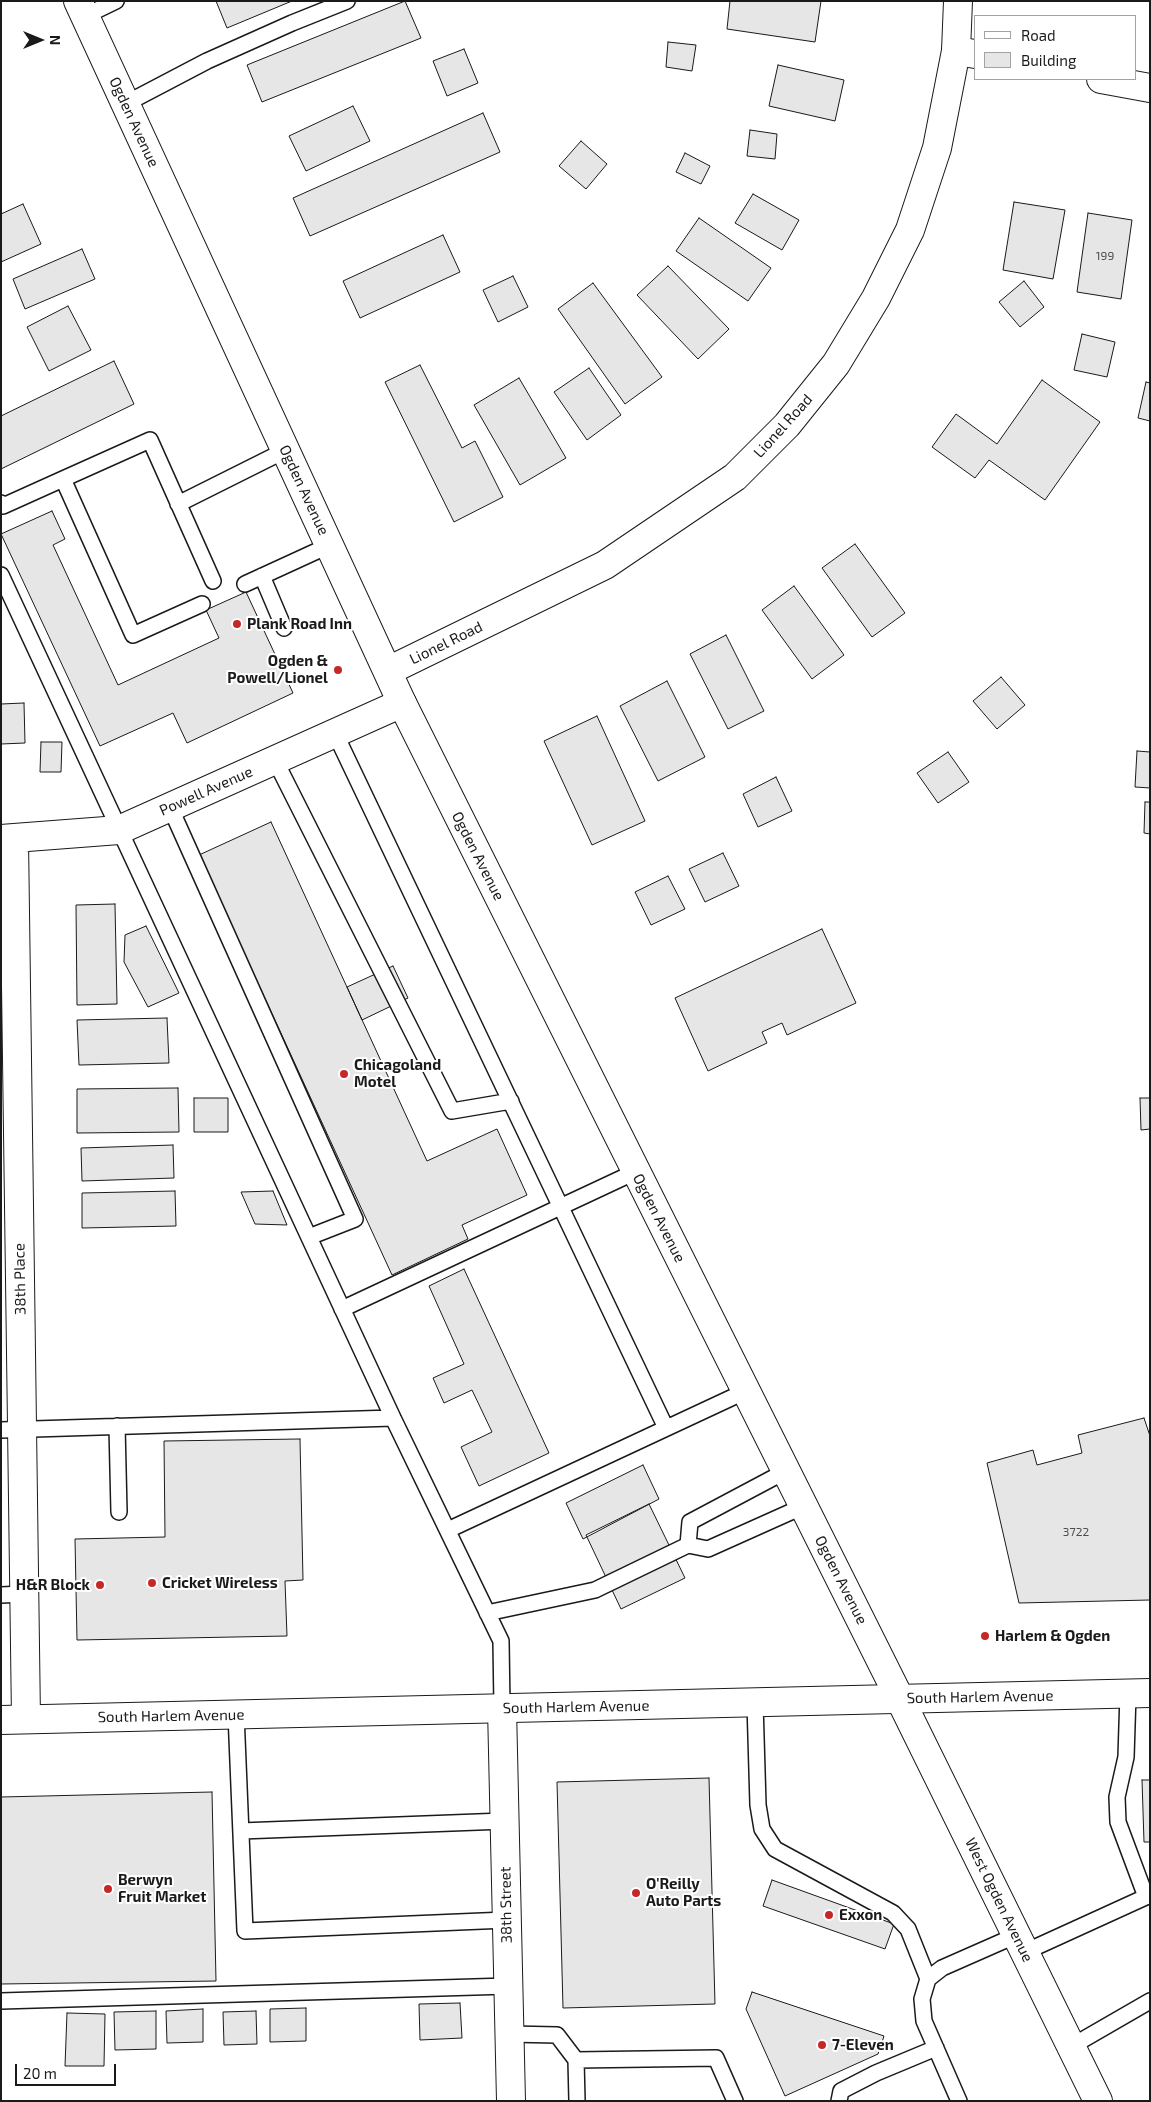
<!DOCTYPE html>
<style>
body{margin:0}
#map{position:relative;width:1151px;height:2102px;overflow:hidden;background:#fff;font-family:"Exo 2",sans-serif}
canvas{display:block}
.frame{position:absolute;inset:0;border:2px solid #1a1a1a;pointer-events:none}
.legend{position:absolute;left:974px;top:15px;width:162px;height:65px;box-sizing:border-box;background:#fff;border:1px solid #a3a3a3;margin:0;padding:6px 9px;list-style:none;font-size:15px;color:#1a1a1a}
.legend li{display:flex;align-items:center;gap:10px;height:25px}
.legend b{width:25px;border:1px solid #a3a3a3}
.north{position:absolute;left:15px;top:15px;width:50px;height:50px;-webkit-text-stroke:4px #fff;paint-order:stroke;rotate:90deg;font-size:14px;font-weight:700;line-height:20px;text-align:center;color:#1a1a1a}
.north::after{content:'';display:block;margin:auto;width:18px;height:22px;background:#1a1a1a;clip-path:polygon(50% 0,100% 100%,50% 72%,0 100%)}
.scale{position:absolute;left:15px;top:2064px;width:101px;height:22px;box-sizing:border-box;border:2px solid #1a1a1a;border-top:0;padding-left:6px;font-size:15px;line-height:18px;white-space:nowrap;color:#1a1a1a;-webkit-text-stroke:4px #fff;paint-order:stroke}
</style>
<div id="map">
<canvas width="1151" height="2102"></canvas>
<div class="frame"></div>
<ul class="legend">
<li><b style="height:6px;background:#fff"></b>Road</li>
<li><b style="height:14px;background:#e6e6e6"></b>Building</li>
</ul>
<div class="north">N</div>
<div class="scale">20 m</div>
</div>
<script>
const ctx = document.querySelector('canvas').getContext('2d');
ctx.lineJoin = 'round';
function paint(path, color) {
  ctx.fillStyle = color;
  ctx.fill(path, 'evenodd');
}
function shape(rows) {
  const path = new Path2D();
  for (const r of rows) {
    path.moveTo(r[0], r[1]);
    for (let i = 2; i < r.length; i += 2) path.lineTo(r[i], r[i + 1]);
  }
  return path;
}
function stroke(path, color, width, dash) {
  ctx.strokeStyle = color;
  ctx.lineWidth = width;
  ctx.lineCap = dash ? 'butt' : 'round';
  ctx.setLineDash(dash || []);
  ctx.stroke(path);
}
function write(font, color, halo, rows, align = 'center') {
  ctx.font = font + ' "Exo 2",sans-serif';
  ctx.lineWidth = 4;
  ctx.setLineDash([]);
  ctx.textBaseline = 'middle';
  ctx.strokeStyle = halo;
  ctx.fillStyle = color;
  for (const [text, x, y, turn = 0] of rows) {
    ctx.save();
    ctx.translate(x, y);
    ctx.rotate((+turn || 0) * Math.PI / 180);
    ctx.textAlign = isNaN(turn) ? turn : align;
    if (halo) ctx.strokeText(text, 0, 0);
    ctx.fillText(text, 0, 0);
    ctx.restore();
  }
}
const building = shape([
 [216,1,292,1,227,28,216,1],
 [405,1,421,38,262,102,247,65,405,1],
 [730,1,821,1,815,42,727,29,730,1],
 [668,42,696,45,692,71,666,67,668,42],
 [464,49,478,83,447,96,433,61,464,49],
 [778,65,844,80,835,121,769,106,778,65],
 [353,106,370,141,306,171,289,136,353,106],
 [483,113,500,152,310,236,293,198,483,113],
 [750,130,777,134,775,159,747,156,750,130],
 [581,141,607,164,586,189,559,166,581,141],
 [685,153,710,166,701,184,676,172,685,153],
 [753,194,799,220,782,250,735,223,753,194],
 [1014,202,1065,210,1053,279,1003,270,1014,202],
 [23,204,41,244,1,262,1,214,23,204],
 [1088,213,1132,220,1121,299,1077,292,1088,213],
 [699,218,771,268,748,301,676,251,699,218],
 [443,235,460,272,360,318,343,281,443,235],
 [82,249,95,279,25,309,13,279,82,249],
 [668,266,729,329,698,359,637,295,668,266],
 [513,276,528,307,498,322,483,290,513,276],
 [1024,281,1044,307,1020,327,999,302,1024,281],
 [593,283,662,377,625,404,558,309,593,283],
 [68,306,91,350,49,371,27,327,68,306],
 [1082,334,1115,342,1107,377,1074,370,1082,334],
 [114,361,134,404,1,469,1,416,114,361],
 [420,365,462,448,475,441,503,497,454,522,385,382,420,365],
 [589,368,621,415,587,440,554,392,589,368],
 [519,378,566,458,520,485,474,405,519,378],
 [1042,380,1100,422,1045,500,989,460,975,478,932,447,956,414,997,444,1042,380],
 [1146,382,1150,383,1150,421,1138,418,1146,382],
 [52,511,65,539,53,545,118,685,219,638,206,610,246,592,293,693,187,743,173,713,100,746,1,534,52,511],
 [855,544,905,613,872,637,822,568,855,544],
 [794,586,844,655,812,679,762,610,794,586],
 [726,635,764,711,728,729,690,654,726,635],
 [1001,677,1025,705,997,729,973,701,1001,677],
 [667,681,705,757,658,781,620,706,667,681],
 [24,703,25,743,1,744,1,704,24,703],
 [597,716,645,821,592,845,544,741,597,716],
 [41,742,62,742,61,772,40,772,41,742],
 [1137,751,1150,752,1150,788,1135,787,1137,751],
 [948,752,969,782,938,803,917,773,948,752],
 [776,777,792,811,758,827,743,794,776,777],
 [1145,802,1150,802,1150,834,1144,833,1145,802],
 [271,822,427,1161,497,1129,527,1195,462,1225,468,1239,392,1275,199,855,271,822],
 [723,853,739,886,705,902,689,869,723,853],
 [668,876,685,909,651,925,635,892,668,876],
 [115,904,117,1004,77,1005,76,905,115,904],
 [146,926,179,993,148,1007,124,962,125,935,146,926],
 [822,929,856,1003,787,1035,782,1023,762,1032,767,1043,708,1071,675,998,822,929],
 [393,966,408,998,362,1020,347,987,393,966],
 [167,1018,169,1063,79,1065,77,1020,167,1018],
 [178,1088,179,1132,77,1133,77,1089,178,1088],
 [194,1098,228,1098,228,1132,194,1132,194,1098],
 [1140,1098,1150,1098,1150,1129,1141,1130,1140,1098],
 [173,1145,174,1178,82,1181,81,1148,173,1145],
 [175,1191,176,1226,82,1228,82,1193,175,1191],
 [273,1191,287,1225,255,1224,241,1192,273,1191],
 [464,1269,549,1453,479,1486,461,1447,492,1432,472,1390,444,1403,433,1378,464,1364,429,1286,464,1269],
 [1144,1418,1150,1436,1150,1600,1019,1603,987,1463,1033,1450,1037,1465,1082,1453,1078,1435,1144,1418],
 [300,1439,303,1580,285,1581,287,1636,77,1640,75,1539,165,1537,164,1441,300,1439],
 [643,1465,659,1499,583,1539,566,1503,643,1465],
 [649,1504,685,1578,621,1609,586,1535,649,1504],
 [709,1778,715,2004,563,2008,557,1782,709,1778],
 [1142,1780,1150,1780,1150,1842,1144,1842,1142,1780],
 [212,1792,216,1981,1,1984,1,1797,212,1792],
 [772,1880,894,1924,885,1949,763,1906,772,1880],
 [752,1992,884,2036,878,2054,785,2096,746,2009,752,1992],
 [460,2003,462,2038,420,2040,419,2004,460,2003],
 [306,2008,306,2041,270,2042,270,2009,306,2008],
 [203,2009,203,2042,167,2043,166,2011,203,2009],
 [156,2011,156,2049,115,2050,114,2012,156,2011],
 [256,2011,257,2044,224,2045,223,2012,256,2011],
 [67,2013,105,2014,104,2066,65,2066,67,2013]
]);
const service = shape([
 [85,16,116,1],
 [125,104,207,61,292,23,347,1],
 [1,503,3,506,63,479],
 [178,504,286,450],
 [1,575,393,1418,501,1641,502,1708],
 [262,576,284,628],
 [245,584,330,545],
 [202,604,133,635,63,479,150,440,213,581],
 [335,733,666,1428],
 [275,760,452,1111,511,1101],
 [170,807,355,1219,309,1237],
 [342,1309,635,1172],
 [117,1426,119,1512],
 [1,1430,393,1418],
 [448,1530,746,1391],
 [688,1545,690,1522,786,1471],
 [1,1595,24,1594],
 [487,1613,595,1590,688,1545,708,1549,804,1506],
 [1128,1694,1126,1757,1117,1797,1118,1822,1146,1897],
 [755,1703,758,1805,762,1829,775,1849,893,1913,908,1929,928,1979],
 [236,1714,245,1931,506,1920],
 [241,1831,504,1821],
 [1025,1952,1150,1895],
 [1,2001,508,1986],
 [509,2034,557,2035,576,2060,577,2101],
 [1072,2046,1150,2001],
 [576,2060,716,2058,735,2101],
 [839,2101,841,2091,876,2073,936,2048],
 [959,2101,924,2021,922,1999,928,1979,942,1968,1017,1935]
]);
const minor = shape([
 [956,51,975,54],
 [1101,79,1150,88],
 [1,839,119,830,402,703],
 [14,839,26,1719],
 [502,1708,511,2101]
]);
const tertiary = shape([
 [388,671,605,565,735,477,787,425,836,364,876,298,910,230,937,148,956,51,958,1]
]);
const secondary = shape([
 [900,1699,1098,2101]
]);
const primary = shape([
 [78,1,402,703,900,1699],
 [1,1720,1150,1693]
]);
const markers = [
 [237,624,5,"#c62828"],
 [338,670,5,"#c62828"],
 [344,1074,5,"#c62828"],
 [152,1583,5,"#c62828"],
 [100,1585,5,"#c62828"],
 [985,1636,5,"#c62828"],
 [108,1889,5,"#c62828"],
 [636,1893,5,"#c62828"],
 [829,1915,5,"#c62828"],
 [822,2045,5,"#c62828"]
];
const numberNames = [
 ["199",1105,256],
 ["3722",1076,1532]
];
const streetNames = [
 ["Ogden Avenue",134,122,65],
 ["Lionel Road",783,426,-48],
 ["Ogden Avenue",304,490,65],
 ["Lionel Road",446,643,-26],
 ["Powell Avenue",206,791,-24],
 ["Ogden Avenue",478,856,63],
 ["Ogden Avenue",659,1218,63],
 ["38th Place",20,1279,-91],
 ["Ogden Avenue",841,1580,63],
 ["South Harlem Avenue",980,1697,-1],
 ["South Harlem Avenue",576,1707,-1],
 ["South Harlem Avenue",171,1716,-1],
 ["West Ogden Avenue",999,1900,64],
 ["38th Street",506,1905,-91]
];
const poiNames = [
 ["Plank Road Inn",247,624],
 ["Ogden &",328,661,"right"],
 ["Powell/Lionel",328,678,"right"],
 ["Chicagoland",354,1065],
 ["Motel",354,1082],
 ["Cricket Wireless",162,1583],
 ["H&R Block",90,1585,"right"],
 ["Harlem & Ogden",995,1636],
 ["Berwyn",118,1880],
 ["Fruit Market",118,1897],
 ["O'Reilly",646,1884],
 ["Auto Parts",646,1901],
 ["Exxon",839,1915],
 ["7-Eleven",832,2045]
];
paint(building, '#e6e6e6');
stroke(building, '#1a1a1a', 1);
stroke(service, '#1a1a1a', 18);
stroke(minor, '#1a1a1a', 30);
stroke(tertiary, '#1a1a1a', 30);
stroke(secondary, '#1a1a1a', 30);
stroke(primary, '#1a1a1a', 30);
stroke(service, '#fff', 15);
stroke(minor, '#fff', 28);
stroke(tertiary, '#fff', 28);
stroke(secondary, '#fff', 28);
stroke(primary, '#fff', 28);
for (const [x, y, r, color] of markers) {
  const dot = new Path2D();
  dot.arc(x, y, r, 0, 2 * Math.PI);
  ctx.fillStyle = color;
  ctx.fill(dot);
  stroke(dot, '#fff', 2);
}
write('12px', '#4d4d4d', null, numberNames);
write('15px', '#1a1a1a', '#fff', streetNames);
write('bold 15px', '#1a1a1a', '#fff', poiNames, 'left');
</script>
